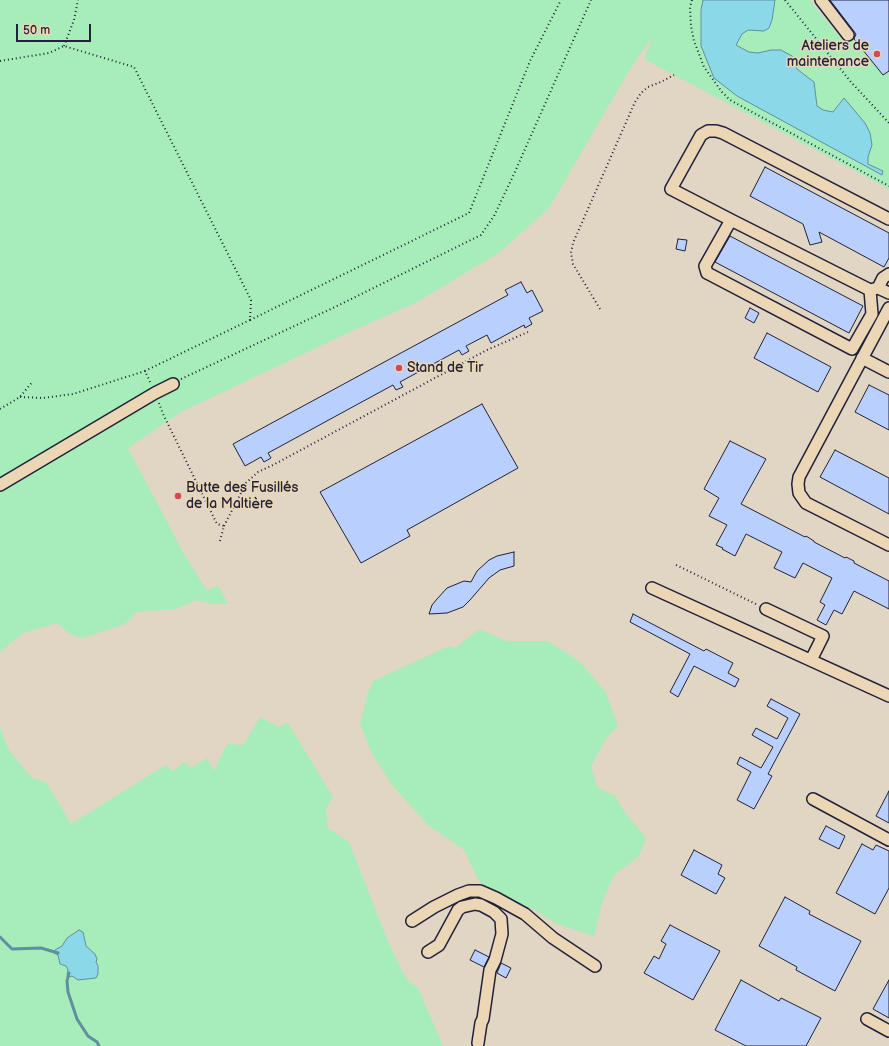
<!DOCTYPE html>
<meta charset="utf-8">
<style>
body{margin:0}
#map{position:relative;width:889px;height:1046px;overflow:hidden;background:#e1d5c4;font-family:"Balsamiq Sans",sans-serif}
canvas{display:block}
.scale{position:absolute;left:16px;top:24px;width:75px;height:18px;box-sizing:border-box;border:2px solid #22223b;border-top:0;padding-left:5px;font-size:12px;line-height:14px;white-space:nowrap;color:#22223b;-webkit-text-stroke:3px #ebd7b5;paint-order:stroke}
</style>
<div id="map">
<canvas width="889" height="1046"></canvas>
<div class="scale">50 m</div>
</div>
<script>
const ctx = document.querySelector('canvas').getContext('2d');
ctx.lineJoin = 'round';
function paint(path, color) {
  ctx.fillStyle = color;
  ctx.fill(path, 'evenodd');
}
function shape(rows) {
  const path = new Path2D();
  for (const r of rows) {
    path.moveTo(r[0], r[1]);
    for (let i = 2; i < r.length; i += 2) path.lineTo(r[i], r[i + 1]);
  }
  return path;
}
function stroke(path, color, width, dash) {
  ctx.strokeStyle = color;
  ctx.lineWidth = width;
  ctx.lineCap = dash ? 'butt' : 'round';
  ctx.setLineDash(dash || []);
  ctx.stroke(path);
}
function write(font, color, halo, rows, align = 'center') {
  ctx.font = font + ' "Balsamiq Sans",sans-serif';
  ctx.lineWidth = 3;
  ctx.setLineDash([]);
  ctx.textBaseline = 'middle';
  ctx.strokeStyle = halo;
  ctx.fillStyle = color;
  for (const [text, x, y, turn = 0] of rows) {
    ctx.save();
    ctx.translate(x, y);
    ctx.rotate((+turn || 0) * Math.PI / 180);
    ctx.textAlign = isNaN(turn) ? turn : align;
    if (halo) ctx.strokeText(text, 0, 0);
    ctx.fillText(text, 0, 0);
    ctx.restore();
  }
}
const green = shape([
 [0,0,810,0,844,42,851,37,883,75,888,72,889,74,889,189,644,59,653,37,633,64,549,208,500,252,417,302,341,336,181,412,128,448,184,554,207,591,218,585,228,604,212,604,196,600,176,609,137,612,125,624,82,638,71,635,57,623,23,633,0,652],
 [479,629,507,641,548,641,579,661,605,691,618,726,607,737,591,766,597,787,615,796,623,810,646,838,639,856,614,875,603,900,594,936,555,923,533,909,510,900,485,889,478,879,464,850,428,825,392,785,371,752,360,724,367,695,373,681,449,646,455,648],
 [260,717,279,727,288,723,333,797,326,808,328,828,349,842,388,942,403,973,409,982,418,988,443,1046,0,1046,0,726,8,749,32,778,46,782,71,824,166,765,173,771,184,762,191,768,207,758,214,771,227,744,243,745]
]);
const water = shape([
 [703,0,775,0,772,20,769,28,764,31,748,30,742,34,736,45,749,52,758,53,771,50,781,50,792,56,797,69,814,82,817,106,823,110,833,112,844,98,865,123,870,133,872,145,868,157,868,164,883,171,882,175,737,96,714,78,701,46,701,10,703,0],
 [79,930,83,932,86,946,95,954,97,959,96,962,98,966,98,974,96,978,78,980,72,976,69,977,67,975,68,970,66,966,60,964,58,955,54,953,55,950,62,946,67,938,79,930]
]);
const stream = shape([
 [0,937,12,949,41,948,58,953],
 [69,973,67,981,68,992,77,1019,88,1036,97,1042,99,1046]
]);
const building = shape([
 [830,0,889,0,889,71,883,75,854,39,856,34,830,0],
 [765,167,889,233,889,258,884,267,819,232,822,242,810,245,803,224,750,196,765,167],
 [730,236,863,306,849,333,715,262,730,236],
 [678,239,687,240,685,251,676,249,678,239],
 [521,282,527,293,532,290,543,311,529,318,532,324,525,328,524,325,491,343,487,335,466,346,469,351,462,355,459,350,400,382,403,387,396,390,393,385,268,453,271,458,264,462,261,457,245,466,233,444,508,295,505,290,521,282],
 [750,308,759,313,754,323,745,318,750,308],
 [767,333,831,367,818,392,754,358,767,333],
 [869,385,889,395,889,430,855,412,869,385],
 [482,404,518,468,407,530,410,536,361,563,320,492,482,404],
 [730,441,766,459,741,504,805,537,806,536,814,541,814,542,845,558,846,557,854,561,854,563,889,581,889,609,854,591,842,614,834,610,826,625,817,620,825,605,820,602,832,578,803,563,795,578,774,568,782,552,746,534,735,556,722,549,723,548,716,545,727,525,709,516,719,498,704,489,730,441],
 [835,450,889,478,889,514,820,477,835,450],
 [514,552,514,566,500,570,489,578,470,600,463,607,447,613,429,614,432,605,437,599,447,588,464,581,471,582,477,571,489,560,497,556,514,552],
 [633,614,704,651,706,649,733,663,728,673,739,679,735,687,694,666,678,697,670,692,690,654,630,622,633,614],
 [771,699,800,714,768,774,772,776,754,809,737,800,751,772,737,764,740,757,761,768,773,747,752,735,756,728,777,739,788,718,767,706,771,699],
 [889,791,889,823,876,816,889,791],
 [826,826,845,836,839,849,819,839,826,826],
 [862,844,873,850,876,845,889,851,889,888,875,914,836,893,862,844],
 [694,850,722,865,718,874,725,878,716,894,681,875,694,850],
 [785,897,810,911,809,914,861,941,835,991,796,970,797,967,759,946,785,897],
 [670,925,720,951,693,1000,644,973,654,956,659,959,666,944,661,941,670,925],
 [475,950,489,957,484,967,470,960,475,950],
 [501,963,511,968,506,978,497,973,501,963],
 [741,980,779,1001,781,998,821,1018,806,1046,746,1046,715,1030,741,980],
 [889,980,889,1018,873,1009,889,980]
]);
const path = shape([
 [692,0,690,7,691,26,694,41,704,67,722,92,730,100,889,186],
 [785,0,851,82,889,123],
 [64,46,74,20,78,0],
 [0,61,49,53,64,46,134,67,251,300,250,320,145,371],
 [600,309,573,264,571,253,573,243,635,102,641,93,648,87,661,82,674,75],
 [250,320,469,213,530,61,561,0],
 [181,379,335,307,481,235,494,216,514,174,591,0],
 [20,397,43,398,73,394,145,371,151,384],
 [159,403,163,414,215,520,217,524,224,526,220,541],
 [0,409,20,397,33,381],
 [224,526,246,483,258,472,273,465,487,350,528,332],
 [676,565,758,605]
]);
const minor = shape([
 [821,0,848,35],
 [731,220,671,189,701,135,708,131,716,131,723,133,889,219],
 [878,288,889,293],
 [870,290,731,220,705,266,707,273,711,275,852,349,872,314,870,290,878,288,883,278,889,274],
 [889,308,799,477,798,484,799,493,806,503,889,545],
 [862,358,889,372],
 [0,485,155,393,173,384],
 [652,588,889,696],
 [766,609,823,636,811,660],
 [813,799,889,840],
 [412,921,434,907,458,895,469,891,480,891,496,898,525,914,553,938,595,966],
 [428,952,439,945,458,910,462,907,475,904,481,905,494,912,501,919,502,934,495,960,490,970,483,1019,481,1023,478,1043],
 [867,1019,889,1031]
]);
const markers = [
 [877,54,4,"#d1495b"],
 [399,368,4,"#d1495b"],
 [178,496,4,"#d1495b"]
];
const poiNames = [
 ["Ateliers de",869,46,"right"],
 ["maintenance",869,62,"right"],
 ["Stand de Tir",407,368],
 ["Butte des Fusillés",186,488],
 ["de la Maltière",186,504]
];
paint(green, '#a6edb9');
paint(water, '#8ad8e8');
stroke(water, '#608fa3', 1);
stroke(stream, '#608fa3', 3);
paint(building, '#b9cffe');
stroke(building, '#22223b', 1);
stroke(minor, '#22223b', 14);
stroke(path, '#22223b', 2, [1, 3]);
stroke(minor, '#ebd7b5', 11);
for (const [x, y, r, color] of markers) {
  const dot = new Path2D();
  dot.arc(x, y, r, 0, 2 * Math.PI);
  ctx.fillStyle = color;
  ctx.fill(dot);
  stroke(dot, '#ebd7b5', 1.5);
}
write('14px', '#22223b', '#ebd7b5', poiNames, 'left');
</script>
